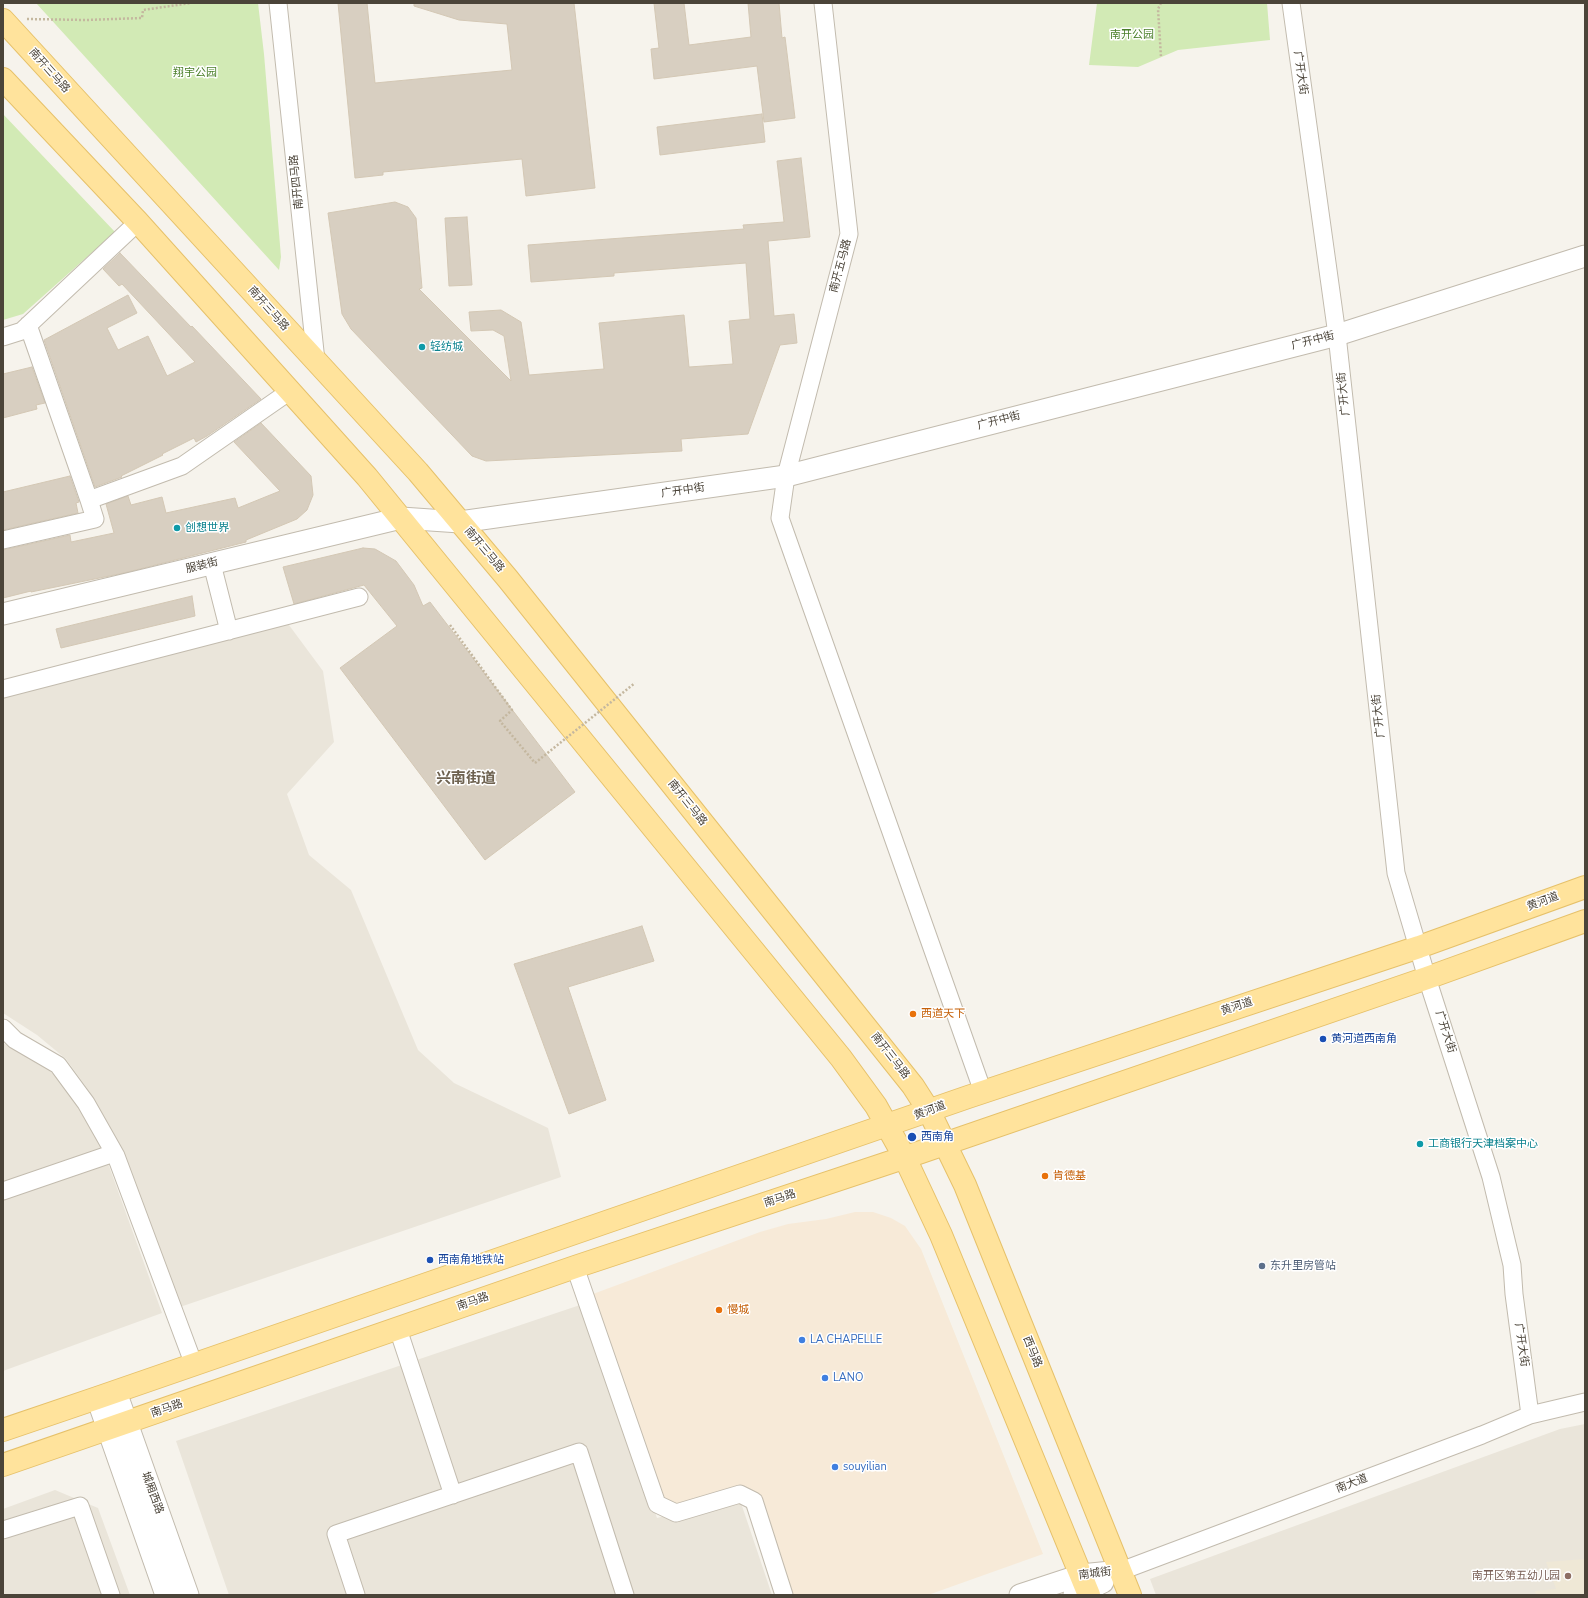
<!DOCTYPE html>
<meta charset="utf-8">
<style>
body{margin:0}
#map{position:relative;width:1588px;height:1598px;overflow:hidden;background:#f6f3ec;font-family:"Nunito Sans",sans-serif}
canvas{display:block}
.frame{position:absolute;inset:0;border:4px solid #4b4439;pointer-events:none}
</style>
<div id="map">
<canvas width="1588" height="1598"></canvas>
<div class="frame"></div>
</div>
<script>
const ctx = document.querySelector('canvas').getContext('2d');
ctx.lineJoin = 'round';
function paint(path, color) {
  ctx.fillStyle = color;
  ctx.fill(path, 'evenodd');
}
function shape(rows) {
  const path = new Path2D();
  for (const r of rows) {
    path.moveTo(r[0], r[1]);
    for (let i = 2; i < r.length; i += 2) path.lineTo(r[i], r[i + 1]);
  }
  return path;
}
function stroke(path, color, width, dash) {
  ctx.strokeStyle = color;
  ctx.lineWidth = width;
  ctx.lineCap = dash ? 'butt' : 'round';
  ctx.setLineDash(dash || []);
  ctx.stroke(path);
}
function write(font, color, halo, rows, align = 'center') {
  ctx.font = font + ' "Nunito Sans","Noto Sans SC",sans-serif';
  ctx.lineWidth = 3;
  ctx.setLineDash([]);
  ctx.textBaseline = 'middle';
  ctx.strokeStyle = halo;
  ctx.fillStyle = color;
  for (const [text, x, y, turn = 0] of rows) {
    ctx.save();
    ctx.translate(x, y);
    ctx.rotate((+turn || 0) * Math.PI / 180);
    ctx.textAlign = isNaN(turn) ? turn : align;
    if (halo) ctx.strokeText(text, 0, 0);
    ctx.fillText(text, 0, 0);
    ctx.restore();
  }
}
const residential = shape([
 [286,621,323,671,334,742,287,794,309,855,351,890,418,1050,454,1083,548,1128,561,1177,180,1307,123,1155,89,1091,66,1059,37,1035,3,1013,3,696],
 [3,1043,35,1060,47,1068,60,1081,96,1130,162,1313,3,1371],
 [583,1304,657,1518,739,1497,772,1595,229,1595,176,1441],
 [1585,1424,1585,1595,1156,1595,1150,1579,1560,1429],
 [55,1490,98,1508,130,1595,3,1595,3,1509]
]);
const commercial = shape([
 [855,1212,873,1212,891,1218,905,1226,921,1249,1043,1554,928,1595,789,1595,744,1489,665,1511,593,1294,760,1232,788,1224,826,1219]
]);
const education = shape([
 [1585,1559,1585,1595,1536,1595,1535,1591,1556,1589,1546,1562]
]);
const green = shape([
 [36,3,258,3,264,54,281,257,279,270],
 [1097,3,1267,3,1270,40,1178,50,1138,67,1089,65],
 [3,114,115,232,23,314,3,320]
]);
const building = shape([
 [338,3,367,3,375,83,512,70,507,24,459,20,414,6,414,3,574,3,595,188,526,196,522,159,383,172,383,175,355,178,338,3],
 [654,3,684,3,689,45,751,37,748,3,779,3,782,38,785,37,795,118,764,122,757,66,654,79,651,49,659,48,654,3],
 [762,114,765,142,660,155,657,127,762,114],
 [801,158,810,237,768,241,774,316,794,314,797,343,780,345,748,434,681,439,682,451,486,461,472,456,351,329,342,314,328,213,395,202,408,207,416,218,422,288,419,289,511,381,504,336,493,330,471,331,469,312,501,310,521,322,529,375,604,369,599,323,684,315,689,367,733,364,729,321,750,319,746,263,614,273,614,276,531,282,528,245,744,229,743,225,784,222,777,161,801,158],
 [467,217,472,285,449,286,445,218,467,217],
 [120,253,191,327,192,326,261,399,207,436,196,442,194,438,162,454,163,455,121,476,122,477,95,487,44,340,128,295,137,313,107,328,118,350,148,336,167,376,195,362,122,284,119,286,103,269,120,253],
 [32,367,45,403,36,405,37,409,3,418,3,374,32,367],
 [261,423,311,476,313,495,307,510,297,519,246,540,246,542,124,573,31,592,31,591,3,598,3,550,70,535,71,542,114,533,106,504,128,496,131,505,162,497,166,513,235,498,238,508,280,491,234,442,261,423],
 [70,476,79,502,76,503,78,513,3,530,3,492,70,476],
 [363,548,375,549,396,561,414,585,423,606,430,602,575,792,485,860,340,668,397,626,364,585,294,604,283,567,363,548],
 [192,596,195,616,61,648,56,629,192,596],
 [642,926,654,961,568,987,606,1100,569,1114,514,964,642,926]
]);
const path = shape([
 [1161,3,1158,9,1161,57],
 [27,19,86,20,142,18,143,10,191,3],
 [450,625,512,710,500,721,535,763]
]);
const minor = shape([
 [278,3,316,361],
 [823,3,849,234,786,476,780,518,983,1092],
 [1291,3,1337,335,1396,873,1427,978,1491,1177,1512,1265,1514,1294,1530,1415],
 [28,325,89,500],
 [3,337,22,331,138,222],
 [3,540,95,519,89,500,182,466,290,391],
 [212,564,229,631],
 [3,689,359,597],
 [3,1028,15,1040,58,1065,86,1103,116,1156,194,1365],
 [3,1191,114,1153],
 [575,1267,657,1504,676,1513,740,1494,754,1501,784,1595],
 [398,1329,453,1495],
 [3,1530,80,1506,111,1595],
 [1121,1571,1482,1435,1530,1415,1585,1402],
 [356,1595,336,1534,579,1452,625,1595]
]);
const tertiary = shape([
 [3,614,401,518,460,522,786,476,1337,335,1585,256],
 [116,1392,188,1595],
 [97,1398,166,1595],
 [1020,1595,1081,1575,1121,1571],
 [1074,1595,1087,1590,1103,1582]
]);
const primary = shape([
 [3,20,418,472,508,579,913,1086,929,1111,965,1185,1130,1595],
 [3,79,138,222,367,477,841,1058,876,1106,905,1158,941,1235,1089,1595],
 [3,1430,97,1398,968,1097,1419,947,1585,887],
 [3,1465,575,1267,921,1152,1427,978,1585,921]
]);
const pathBridge = shape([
 [535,763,635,683]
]);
const markers = [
 [422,347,4,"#0f9aa8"],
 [177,528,4,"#0f9aa8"],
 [913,1014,4,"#e8710a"],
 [1323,1039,4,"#1a4fb4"],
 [912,1137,5,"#1a4fb4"],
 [1420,1144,4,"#0f9aa8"],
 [1045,1176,4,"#e8710a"],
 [430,1260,4,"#1a4fb4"],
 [1262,1266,4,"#5c6f8a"],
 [719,1310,4,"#e8710a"],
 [802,1340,4,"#3f7fe0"],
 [825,1378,4,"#3f7fe0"],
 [835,1467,4,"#3f7fe0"],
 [1568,1576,4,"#8d6e63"]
];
const parkNames = [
 ["南开公园",1132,35],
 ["翔宇公园",195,73]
];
const streetNames = [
 ["南开三马路",49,71,48],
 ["广开大街",1300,73,82],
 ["南开四马路",297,182,-96],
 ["南开五马路",841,266,-75],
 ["南开三马路",268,309,48],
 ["广开中街",1313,341,-14],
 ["广开大街",1344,394,-96],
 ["广开中街",999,421,-14],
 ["广开中街",683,491,-8],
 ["南开三马路",484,550,50],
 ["服装街",202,566,-14],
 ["广开大街",1379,716,-96],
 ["南开三马路",687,803,51],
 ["黄河道",1543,902,-20],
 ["黄河道",1237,1007,-18],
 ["广开大街",1445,1032,72],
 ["南开三马路",890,1056,52],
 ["黄河道",930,1111,-20],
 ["南马路",780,1199,-18],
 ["南马路",473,1302,-19],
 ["广开大街",1521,1345,82],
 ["西马路",1032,1352,68],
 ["南马路",167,1409,-19],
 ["南大道",1352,1484,-21],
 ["城厢西路",152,1493,70],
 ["南城街",1095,1574,-7]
];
const cultureNames = [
 ["轻纺城",430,347],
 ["创想世界",185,528],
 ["工商银行天津档案中心",1428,1144]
];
const foodNames = [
 ["西道天下",921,1014],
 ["肯德基",1053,1176],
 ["慢城",727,1310]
];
const transitNames = [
 ["黄河道西南角",1331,1039],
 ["西南角",921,1137],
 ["西南角地铁站",438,1260]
];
const serviceNames = [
 ["东升里房管站",1270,1266]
];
const shopNames = [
 ["LA CHAPELLE",810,1340],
 ["LANO",833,1378],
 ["souyilian",843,1467]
];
const educationNames = [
 ["南开区第五幼儿园",1560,1576]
];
const districtNames = [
 ["兴南街道",466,779]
];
paint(residential, '#eae5da');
paint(commercial, '#f7ead8');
paint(education, '#efe8d6');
paint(green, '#d2eab5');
paint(building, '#d8cfc1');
stroke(building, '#d3c7b4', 1);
stroke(minor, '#c2bbae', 19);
stroke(tertiary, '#c2bbae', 23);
stroke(primary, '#e6c16a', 24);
stroke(path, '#c4b79f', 2.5, [2, 2]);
stroke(minor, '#fff', 17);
stroke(tertiary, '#fff', 21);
stroke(primary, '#ffe39c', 22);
stroke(pathBridge, '#c4b79f', 2.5, [2, 2]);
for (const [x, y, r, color] of markers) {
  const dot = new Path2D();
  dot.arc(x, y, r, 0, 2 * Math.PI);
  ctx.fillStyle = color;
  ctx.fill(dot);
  stroke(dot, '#fff', 1.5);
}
write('11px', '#4a7f2a', '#fff', parkNames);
write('11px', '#4b4439', '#fff', streetNames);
write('11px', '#0d838f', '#fff', cultureNames, 'left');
write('11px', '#c56008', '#fff', foodNames, 'left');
write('11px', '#164399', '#fff', transitNames, 'left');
write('11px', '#4e5e75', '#fff', serviceNames, 'left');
write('11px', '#366cbe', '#fff', shopNames, 'left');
write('11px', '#785e54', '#fff', educationNames, 'right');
write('bold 15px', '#6e6250', '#fff', districtNames);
</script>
